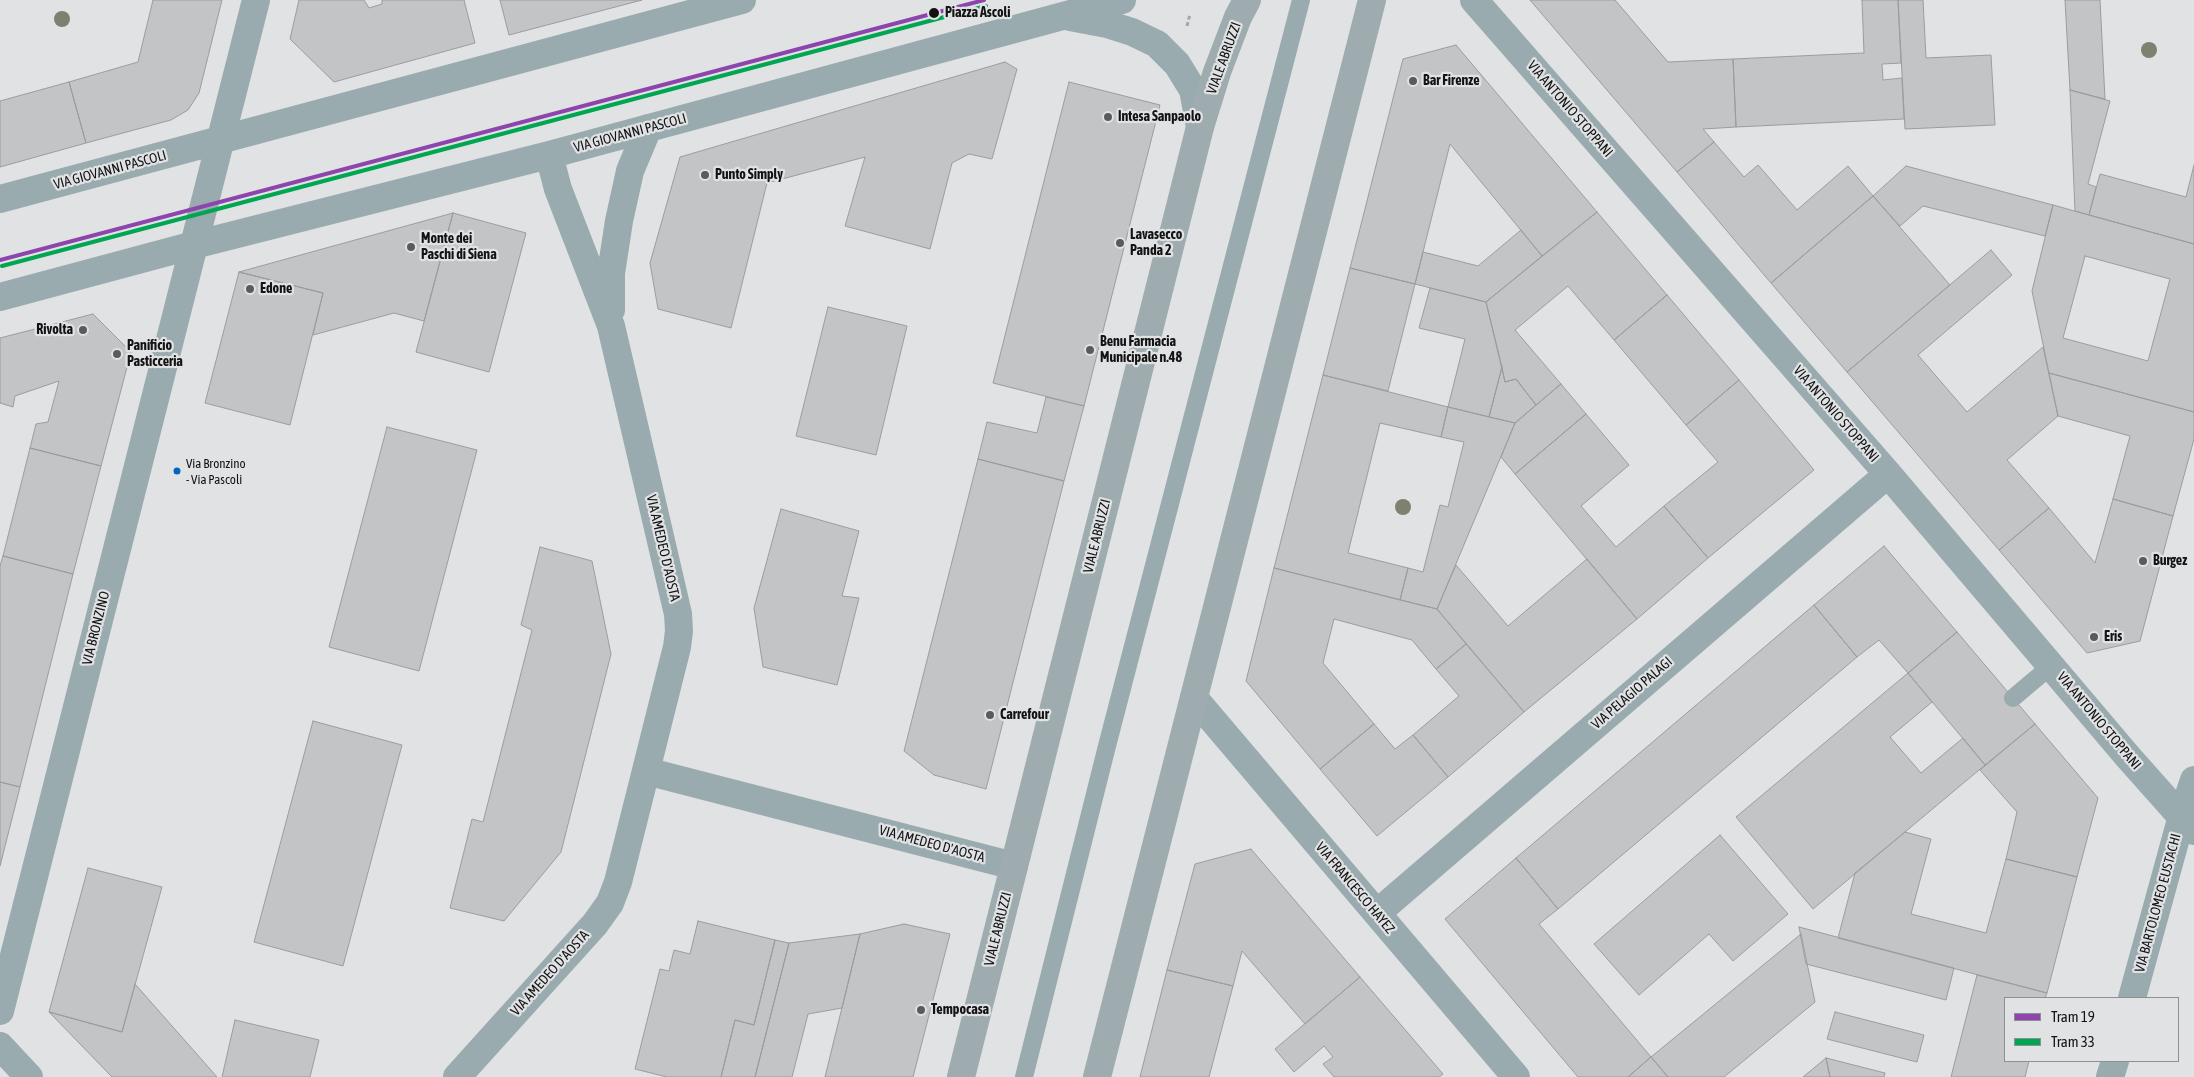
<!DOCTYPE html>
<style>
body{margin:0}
#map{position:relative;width:2194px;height:1077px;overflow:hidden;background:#e1e2e3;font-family:"Asap Condensed",sans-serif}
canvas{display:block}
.legend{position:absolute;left:2004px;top:997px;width:175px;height:65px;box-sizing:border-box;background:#e0e2e4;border:1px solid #8e8f91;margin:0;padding:6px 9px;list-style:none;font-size:15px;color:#131314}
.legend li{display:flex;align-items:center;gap:10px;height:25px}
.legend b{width:25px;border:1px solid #8e8f91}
</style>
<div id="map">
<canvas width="2194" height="1077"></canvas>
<ul class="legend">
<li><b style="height:6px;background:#8e44ad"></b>Tram 19</li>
<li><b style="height:6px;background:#00a651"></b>Tram 33</li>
</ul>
</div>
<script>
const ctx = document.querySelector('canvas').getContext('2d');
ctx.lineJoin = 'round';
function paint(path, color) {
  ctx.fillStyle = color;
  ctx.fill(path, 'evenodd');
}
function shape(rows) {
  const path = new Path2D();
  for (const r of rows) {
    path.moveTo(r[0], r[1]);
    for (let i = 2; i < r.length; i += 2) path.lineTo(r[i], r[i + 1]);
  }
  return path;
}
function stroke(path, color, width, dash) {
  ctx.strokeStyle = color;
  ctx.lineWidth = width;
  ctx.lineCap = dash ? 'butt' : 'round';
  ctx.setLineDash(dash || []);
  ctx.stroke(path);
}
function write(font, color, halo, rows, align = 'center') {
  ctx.font = font + ' "Asap Condensed",sans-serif';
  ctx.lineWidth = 4.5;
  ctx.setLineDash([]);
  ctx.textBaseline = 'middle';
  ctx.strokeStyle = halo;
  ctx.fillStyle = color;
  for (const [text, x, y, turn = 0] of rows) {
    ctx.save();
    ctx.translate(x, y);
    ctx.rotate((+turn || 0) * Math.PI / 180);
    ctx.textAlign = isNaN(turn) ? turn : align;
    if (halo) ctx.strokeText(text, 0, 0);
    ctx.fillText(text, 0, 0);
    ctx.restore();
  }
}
const building = shape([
 [153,0,222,0,199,93,188,110,171,120,86,143,69,82,138,62,153,0],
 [299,0,364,0,369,8,382,4,382,0,464,0,475,43,334,82,290,39,299,0],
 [500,0,642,0,509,35,500,0],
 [1530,0,1615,0,1668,62,1733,59,1736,127,1703,129,1714,142,1677,172,1530,0],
 [1862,0,1898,0,1901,63,1882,64,1883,80,1902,78,1904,119,1736,127,1733,59,1864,53,1862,0],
 [1898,0,1923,0,1926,58,1991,55,1995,125,1905,129,1898,0],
 [2065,0,2100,0,2105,99,2070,90,2065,0],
 [1456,45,1597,212,1542,256,1450,144,1415,284,1350,268,1403,59,1456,45],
 [1005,62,1017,69,992,159,969,154,952,163,930,249,845,226,865,157,767,183,731,328,658,309,650,263,680,157,1005,62],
 [69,82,86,143,0,167,0,101,69,82],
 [1069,82,1160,105,1084,406,993,383,1069,82],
 [2070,90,2110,101,2088,184,2096,187,2089,215,2075,211,2070,90],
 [1714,142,1744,177,1758,165,1797,210,1848,166,1873,196,1771,283,1677,172,1714,142],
 [2194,165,2194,244,2089,215,2100,174,2186,197,2194,165],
 [1906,166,2053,205,2045,236,1923,206,1900,226,1873,196,1906,166],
 [1873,196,1950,285,1847,372,1771,283,1873,196],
 [2053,205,2194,244,2194,412,2049,373,2032,291,2053,205],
 [2085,256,2170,279,2148,361,2063,338,2085,256],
 [1597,212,1667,295,1614,340,1568,286,1515,330,1561,384,1536,405,1516,379,1505,382,1486,302,1597,212],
 [453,213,526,233,489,372,416,352,453,213],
 [453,213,424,321,394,313,313,335,323,293,239,272,453,213],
 [1521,230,1542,256,1486,302,1415,284,1423,252,1478,266,1521,230],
 [1991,250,2012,275,1918,355,1967,412,2043,347,2058,416,2007,460,2049,508,1999,550,1847,372,1991,250],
 [1350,268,1415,284,1388,391,1323,375,1350,268],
 [239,272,323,293,290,425,205,403,239,272],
 [1430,288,1486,302,1502,367,1489,417,1448,407,1465,339,1419,328,1430,288],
 [1667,295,1739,380,1686,425,1614,340,1667,295],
 [828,307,907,326,876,455,796,436,828,307],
 [93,314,131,352,101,466,30,448,36,424,48,422,59,381,15,396,13,407,0,403,0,338,93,314],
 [1502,367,1505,382,1516,379,1536,405,1515,423,1489,417,1502,367],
 [2049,373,2194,412,2194,439,2173,516,2113,499,2130,436,2058,416,2049,373],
 [1323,375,1448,407,1441,437,1380,423,1348,553,1408,568,1400,600,1274,568,1323,375],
 [1739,380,1814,470,1708,558,1664,506,1718,462,1686,425,1739,380],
 [1561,384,1586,414,1515,474,1501,457,1515,423,1561,384],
 [1046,397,1084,406,1064,481,978,459,987,422,1037,433,1046,397],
 [1448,407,1515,423,1437,609,1400,600,1408,568,1423,572,1440,505,1448,507,1464,442,1441,437,1448,407],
 [1586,414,1629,465,1581,506,1616,547,1664,506,1708,558,1637,619,1515,474,1586,414],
 [387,427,477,450,419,671,329,647,387,427],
 [30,448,101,466,73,574,3,556,30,448],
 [978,459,1064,481,986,789,934,775,904,751,978,459],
 [2113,499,2173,516,2140,641,2087,653,1999,550,2049,508,2095,563,2113,499],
 [781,509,859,531,842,596,859,598,837,685,763,667,754,608,781,509],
 [1884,546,1957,632,1908,673,1879,640,1857,657,1814,605,1884,546],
 [540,547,592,561,611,654,561,852,504,921,450,908,472,819,483,822,532,630,521,625,540,547],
 [3,556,73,574,20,787,0,782,0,566,3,556],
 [1587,559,1637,619,1524,712,1437,609,1456,565,1508,626,1587,559],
 [1274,568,1437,609,1466,644,1436,669,1412,640,1334,619,1323,663,1374,724,1320,769,1246,681,1274,568],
 [1814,605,1857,657,1558,909,1516,858,1814,605],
 [1957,632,2035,724,1985,765,1908,673,1957,632],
 [1466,644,1524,712,1448,777,1413,735,1459,696,1436,669,1466,644],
 [1908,673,1932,702,1890,737,1921,773,1963,738,1985,765,1813,909,1736,817,1908,673],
 [313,721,402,745,343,966,254,942,313,721],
 [1374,724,1395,749,1413,735,1448,777,1377,836,1320,769,1374,724],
 [2035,724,2098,798,2077,877,2006,859,2017,812,1980,770,2035,724],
 [0,782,20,787,0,866,0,782],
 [1905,832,1931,839,1911,914,1986,933,2006,859,2077,877,2047,993,1838,938,1855,873,1905,832],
 [1720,835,1788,914,1733,961,1709,934,1639,995,1594,944,1720,835],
 [1251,849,1360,977,1305,1024,1242,951,1233,986,1167,970,1195,864,1251,849],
 [1516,858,1558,909,1539,924,1651,1057,1628,1077,1578,1077,1445,919,1516,858],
 [88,868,162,887,122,1032,49,1012,88,868],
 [698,921,775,940,754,1025,735,1020,721,1077,667,1077,635,1069,660,969,669,971,674,950,690,954,698,921],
 [904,924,950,934,913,1077,825,1077,860,934,904,924],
 [1799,927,1954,968,1946,1000,1806,964,1799,927],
 [860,934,842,1008,808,1014,792,1077,755,1077,789,943,860,934],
 [1801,934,1815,1002,1724,1077,1668,1077,1651,1057,1801,934],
 [775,940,789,943,755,1077,721,1077,735,1020,754,1025,775,940],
 [1167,970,1233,986,1209,1077,1140,1077,1167,970],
 [1977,975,2047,993,2045,998,2005,998,2005,1061,2029,1061,2025,1077,1951,1077,1977,975],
 [1360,977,1443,1074,1439,1077,1334,1077,1323,1064,1333,1057,1324,1046,1294,1072,1275,1049,1360,977],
 [135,984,217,1077,112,1077,49,1012,122,1032,135,984],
 [1835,1012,1924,1035,1917,1062,1827,1039,1835,1012],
 [235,1020,319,1040,310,1077,222,1077,235,1020],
 [1651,1057,1668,1077,1628,1077,1651,1057],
 [1826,1058,1885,1073,1884,1077,1830,1077,1826,1058],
 [1826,1058,1830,1077,1803,1077,1826,1058]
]);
const path = shape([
 [1187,26,1190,14]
]);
const lane = shape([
 [2013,698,2052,665],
 [1024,1077,1107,746,1301,0]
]);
const street = shape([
 [1474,0,1888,474,2129,758,2194,831],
 [1070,17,1107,24,1132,32,1157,44,1177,64,1193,90,1200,127],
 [0,199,742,0],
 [0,297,194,245,549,155,1122,0],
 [611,310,611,273,619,221,630,171,648,128],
 [1194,698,1516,1077],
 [646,771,1014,866],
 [1377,913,1888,474],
 [2132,998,2182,816,2194,780],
 [0,1011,256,0],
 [0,1046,29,1077],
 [457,1077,595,924,610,903,618,882,677,647,679,631,678,614,611,326,558,189,549,155],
 [2110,1077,2115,1061]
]);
const primary = shape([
 [961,1077,1200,127,1217,72,1238,17,1247,0],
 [1097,1077,1372,0]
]);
const tram1 = shape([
 [0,260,984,0]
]);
const tram2 = shape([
 [2,266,986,6]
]);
const trees = [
 [62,19],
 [2149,50],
 [1403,507]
];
const markers = [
 [934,13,6,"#131314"],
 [1413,81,5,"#5b5b5c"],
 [1108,117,5,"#5b5b5c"],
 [705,175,5,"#5b5b5c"],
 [1120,243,5,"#5b5b5c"],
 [411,247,5,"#5b5b5c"],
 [250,289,5,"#5b5b5c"],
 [83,330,5,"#5b5b5c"],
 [1090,350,5,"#5b5b5c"],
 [117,354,5,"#5b5b5c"],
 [177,471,4.5,"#0065bd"],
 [2143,561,5,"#5b5b5c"],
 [2094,637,5,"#5b5b5c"],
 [990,715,5,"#5b5b5c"],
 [921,1010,5,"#5b5b5c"]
];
const busNames = [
 ["Via Bronzino",186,464],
 ["- Via Pascoli",186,480]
];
const stopNames = [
 ["Piazza Ascoli",945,13]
];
const streetNames = [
 ["VIALE ABRUZZI",1224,58,-70],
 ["VIA ANTONIO STOPPANI",1570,109,49],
 ["VIA GIOVANNI PASCOLI",630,133,-15],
 ["VIA GIOVANNI PASCOLI",110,170,-15],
 ["VIA ANTONIO STOPPANI",1836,414,49],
 ["VIALE ABRUZZI",1097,536,-76],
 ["VIA AMEDEO D'AOSTA",663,548,77],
 ["VIA BRONZINO",96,628,-76],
 ["VIA PELAGIO PALAGI",1632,693,-41],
 ["VIA ANTONIO STOPPANI",2099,721,50],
 ["VIA AMEDEO D'AOSTA",932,844,15],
 ["VIA FRANCESCO HAYEZ",1355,888,50],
 ["VIA BARTOLOMEO EUSTACHI",2158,903,-75],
 ["VIALE ABRUZZI",998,929,-76],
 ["VIA AMEDEO D'AOSTA",550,973,-48]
];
const poiNames = [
 ["Bar Firenze",1423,81],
 ["Intesa Sanpaolo",1118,117],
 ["Punto Simply",715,175],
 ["Lavasecco",1130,235],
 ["Panda 2",1130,251],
 ["Monte dei",421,239],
 ["Paschi di Siena",421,255],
 ["Edone",260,289],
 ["Rivolta",73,330,"right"],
 ["Benu Farmacia",1100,342],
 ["Municipale n.48",1100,358],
 ["Panificio",127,346],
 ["Pasticceria",127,362],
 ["Burgez",2153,561],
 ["Eris",2104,637],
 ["Carrefour",1000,715],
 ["Tempocasa",931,1010]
];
paint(building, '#c3c4c5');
stroke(building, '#9b9c9d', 1);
stroke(path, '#9faaac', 3, [4, 2.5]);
stroke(lane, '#99abae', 18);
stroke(street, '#99abae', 28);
stroke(primary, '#9eacaf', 28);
stroke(tram1, '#8e44ad', 4);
stroke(tram2, '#00a651', 4);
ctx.fillStyle = '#7e8170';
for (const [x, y] of trees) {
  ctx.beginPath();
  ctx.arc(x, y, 8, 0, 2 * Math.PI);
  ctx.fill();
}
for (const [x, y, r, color] of markers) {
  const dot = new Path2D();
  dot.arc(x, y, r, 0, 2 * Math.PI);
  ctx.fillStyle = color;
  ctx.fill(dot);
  stroke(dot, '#e0e2e4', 2);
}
write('13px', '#131314', '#e0e2e4', busNames, 'left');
write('bold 14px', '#131314', '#e0e2e4', stopNames, 'left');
write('14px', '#131314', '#e0e2e4', streetNames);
write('bold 14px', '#131314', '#e0e2e4', poiNames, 'left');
</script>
